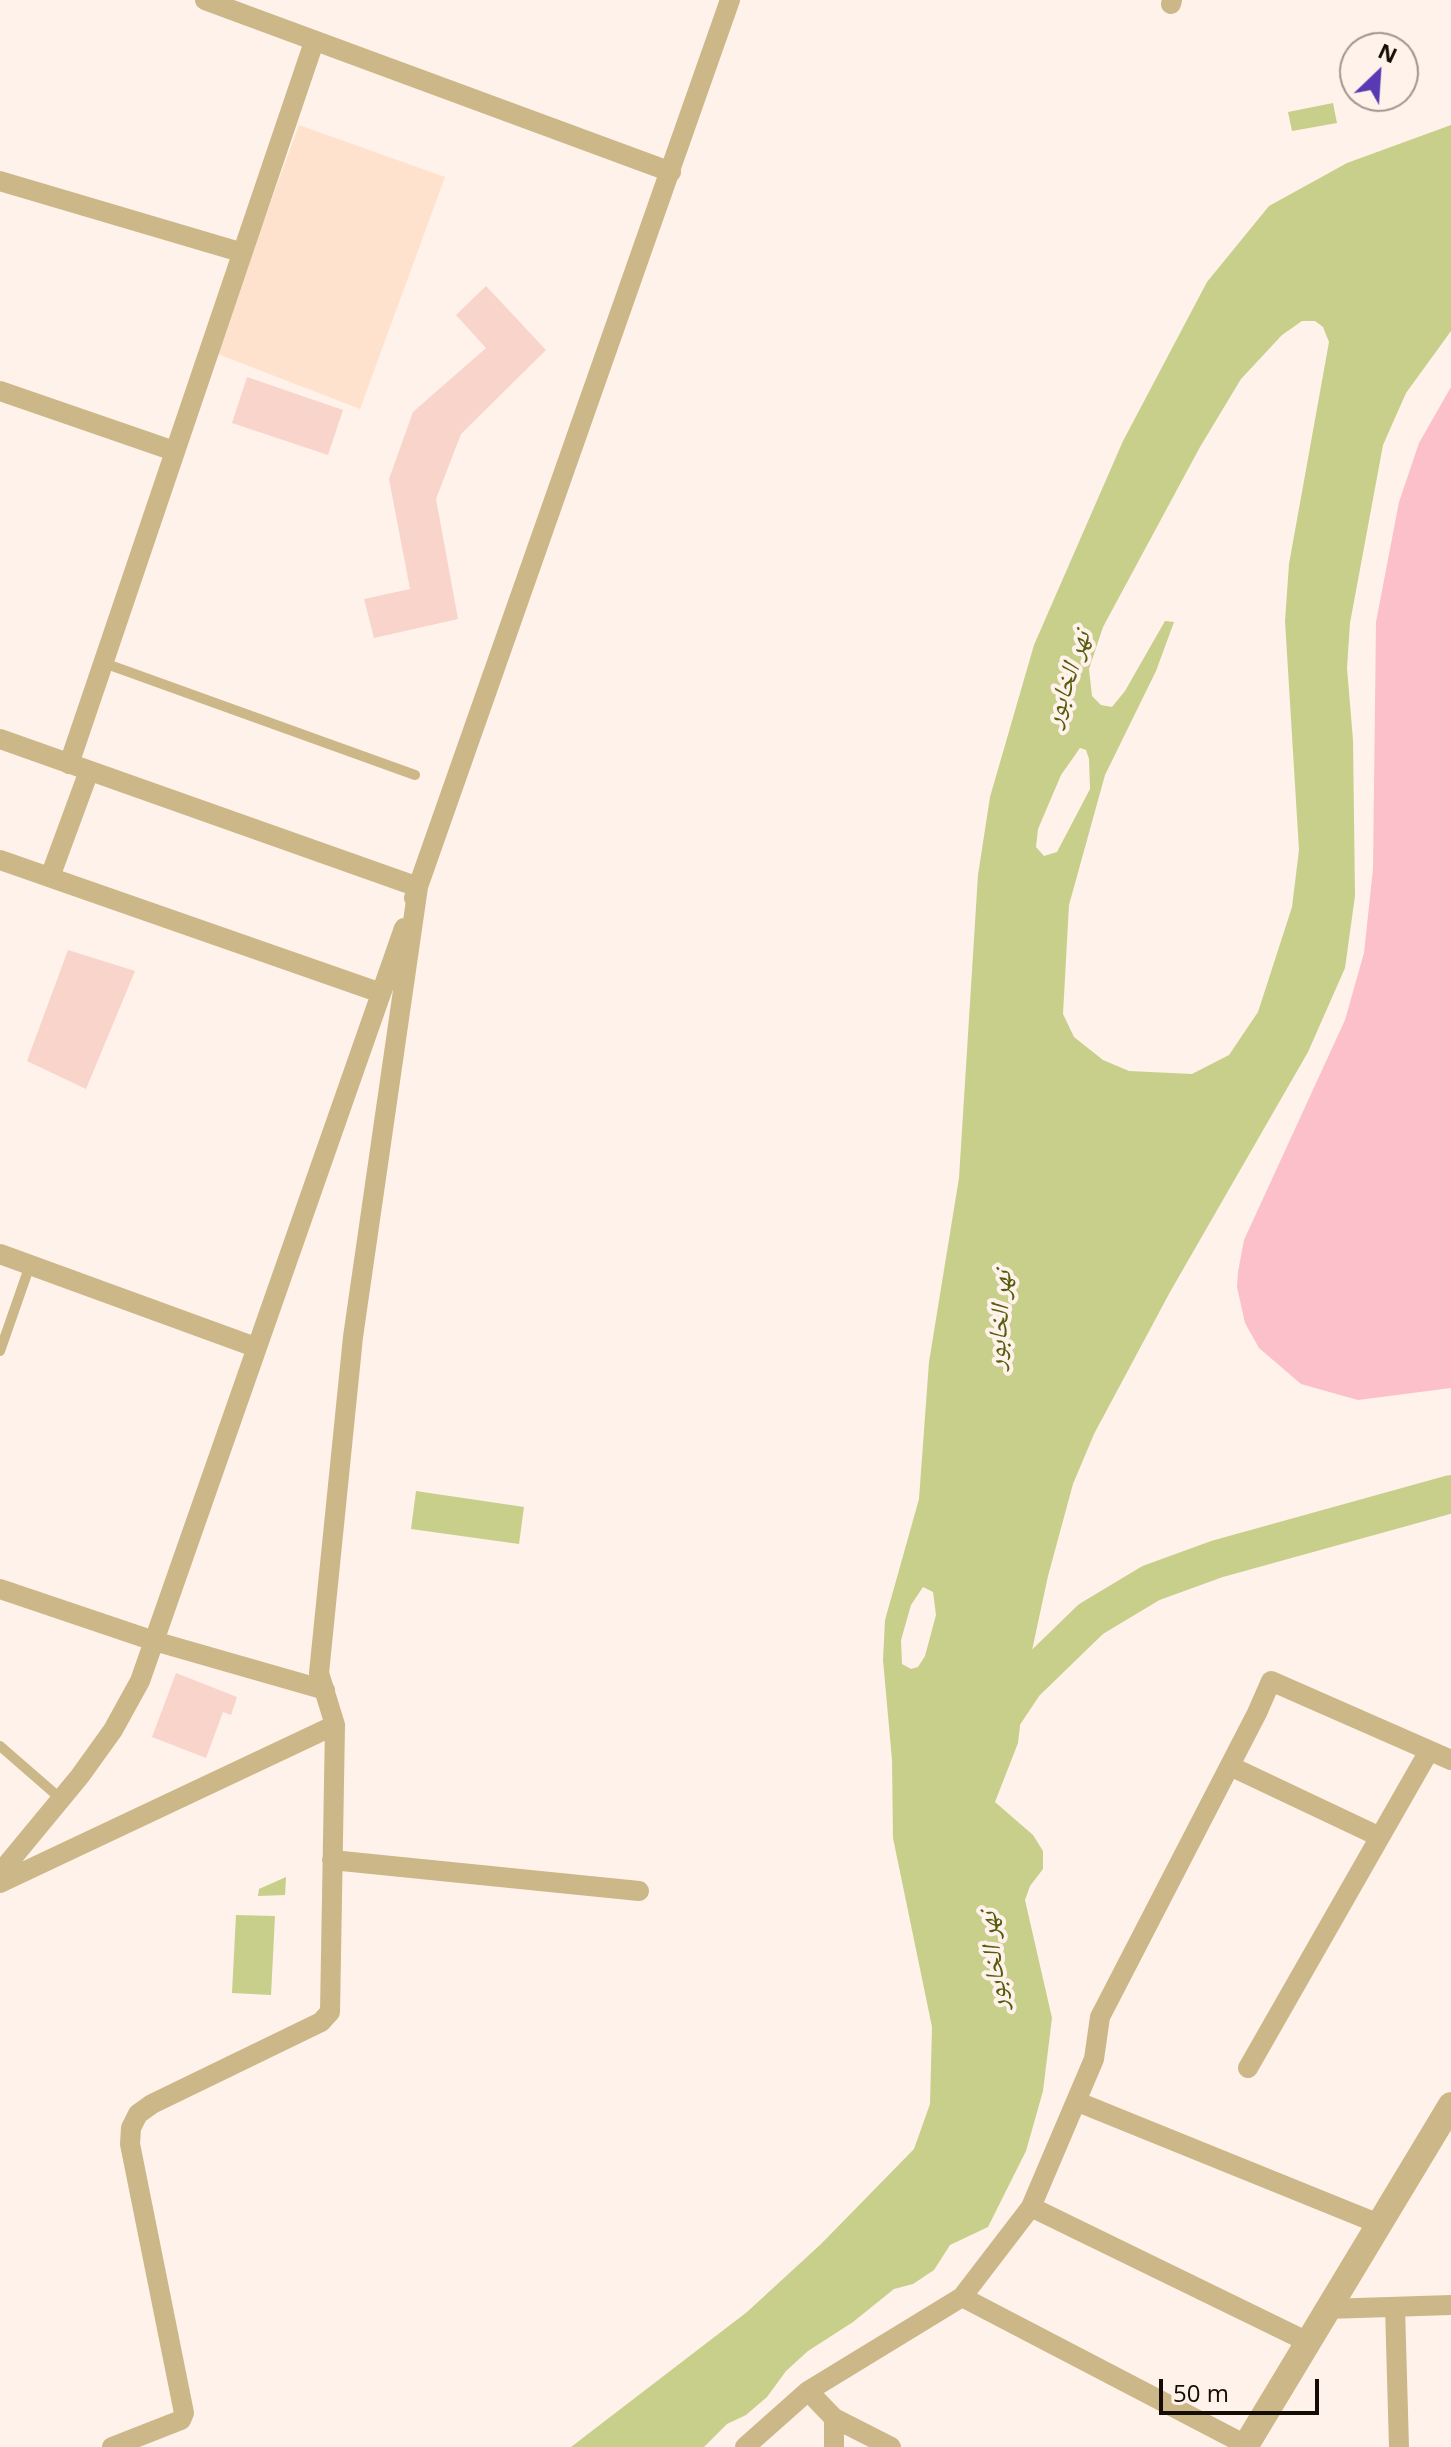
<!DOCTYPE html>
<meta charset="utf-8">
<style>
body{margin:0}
#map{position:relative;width:1451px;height:2447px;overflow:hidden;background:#fef2ea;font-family:"Open Sans",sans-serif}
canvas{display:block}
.north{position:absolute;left:1339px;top:32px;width:80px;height:80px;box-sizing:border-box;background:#fef2ea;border:2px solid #a1968e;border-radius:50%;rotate:25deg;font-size:22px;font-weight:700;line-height:32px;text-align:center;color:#150c05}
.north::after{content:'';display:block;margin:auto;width:28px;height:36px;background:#583ab2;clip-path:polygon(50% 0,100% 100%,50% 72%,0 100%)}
.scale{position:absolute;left:1159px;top:2379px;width:160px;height:36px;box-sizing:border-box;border:4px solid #150c05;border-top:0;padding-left:10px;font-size:24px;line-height:28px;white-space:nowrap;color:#150c05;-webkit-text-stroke:6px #fef2ea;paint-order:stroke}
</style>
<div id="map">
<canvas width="1451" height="2447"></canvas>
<div class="north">N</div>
<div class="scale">50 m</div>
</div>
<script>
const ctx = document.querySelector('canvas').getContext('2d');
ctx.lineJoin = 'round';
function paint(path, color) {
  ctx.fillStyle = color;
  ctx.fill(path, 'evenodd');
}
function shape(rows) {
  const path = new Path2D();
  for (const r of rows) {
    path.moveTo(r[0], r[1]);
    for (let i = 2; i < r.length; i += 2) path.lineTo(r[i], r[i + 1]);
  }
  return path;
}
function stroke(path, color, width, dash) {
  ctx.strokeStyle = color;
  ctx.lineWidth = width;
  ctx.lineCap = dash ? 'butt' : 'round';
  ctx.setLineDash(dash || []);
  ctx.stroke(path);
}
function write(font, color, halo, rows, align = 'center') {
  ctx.font = font + ' "Open Sans","Noto Naskh Arabic",sans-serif';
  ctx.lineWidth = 8;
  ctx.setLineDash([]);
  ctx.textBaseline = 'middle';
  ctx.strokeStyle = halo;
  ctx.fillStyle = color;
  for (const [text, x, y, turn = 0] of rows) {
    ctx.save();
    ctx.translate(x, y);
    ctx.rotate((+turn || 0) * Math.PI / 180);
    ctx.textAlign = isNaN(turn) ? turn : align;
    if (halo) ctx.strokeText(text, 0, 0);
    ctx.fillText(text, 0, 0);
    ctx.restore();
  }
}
const built = shape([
 [299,125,445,177,360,409,215,353]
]);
const green = shape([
 [1451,387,1451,1388,1358,1400,1301,1384,1259,1348,1245,1323,1237,1287,1238,1272,1244,1240,1345,1020,1364,953,1373,869,1376,622,1399,502,1419,443]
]);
const water = shape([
 [1333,103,1337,123,1292,131,1288,112],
 [1451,125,1451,331,1406,393,1383,445,1350,623,1347,668,1353,740,1355,896,1345,968,1308,1052,1170,1292,1094,1434,1073,1484,1048,1576,1025,1683,1018,1743,995,1802,1033,1835,1043,1851,1043,1869,1030,1886,1025,1900,1052,2018,1043,2091,1026,2151,988,2227,950,2245,934,2270,913,2284,894,2289,853,2322,808,2351,786,2371,767,2397,746,2415,727,2424,704,2447,571,2447,747,2312,821,2244,914,2149,930,2104,932,2027,893,1838,892,1760,883,1660,885,1620,919,1499,929,1362,959,1178,978,875,990,797,1034,645,1123,441,1207,282,1269,206,1347,163],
 [1302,321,1315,321,1323,327,1329,342,1289,564,1285,621,1299,850,1292,907,1258,1012,1229,1055,1192,1074,1129,1071,1103,1060,1074,1037,1063,1014,1069,905,1105,775,1156,671,1174,622,1165,621,1125,691,1112,707,1101,705,1092,696,1089,669,1103,627,1200,447,1241,379,1282,335],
 [1080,748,1086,750,1089,759,1090,789,1057,852,1044,856,1036,847,1038,829,1061,775],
 [923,1587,933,1592,936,1615,925,1656,918,1667,911,1669,902,1664,901,1640,911,1605],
 [416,1491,524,1507,519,1544,411,1529],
 [286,1877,285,1895,258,1896,259,1889],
 [236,1915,275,1916,271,1995,232,1993]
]);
const river = shape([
 [997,1725,1025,1683,1091,1619,1151,1583,1217,1559,1451,1494]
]);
const building = shape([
 [486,286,546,350,461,434,436,499,458,619,374,638,364,599,410,589,389,479,413,412,486,348,456,315],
 [247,377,343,410,328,455,232,423],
 [68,950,135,971,86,1089,27,1061],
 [176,1673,237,1697,231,1715,223,1712,206,1758,152,1737]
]);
const service = shape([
 [104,663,415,775],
 [0,1351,30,1265],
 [0,1746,61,1799]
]);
const minor = shape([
 [205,0,671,172],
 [1171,4,1172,0],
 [0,181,240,252],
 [0,391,174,451],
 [0,739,418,887,353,1337,319,1673,335,1725,330,2012,321,2022,152,2104,138,2114,131,2128,130,2144,184,2413,181,2420,112,2447],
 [69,764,314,42],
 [0,860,381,993],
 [50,877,89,771],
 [414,898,730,0],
 [0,1254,255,1347],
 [0,1589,154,1641,325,1690],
 [1230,1766,1378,1836],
 [332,1860,639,1891],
 [0,1873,80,1776,113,1730,140,1681,404,928],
 [0,1883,335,1725],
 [1248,2068,1429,1751],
 [1078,2102,1379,2224],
 [1031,2207,1308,2342],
 [962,2297,1246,2445],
 [1395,2307,1399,2447],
 [1327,2309,1451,2305],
 [808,2391,834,2418,891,2447],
 [834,2418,834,2447],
 [745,2447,808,2391,962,2297,1031,2207,1094,2059,1100,2017,1257,1713,1271,1681,1451,1760]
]);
const tertiary = shape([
 [1245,2447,1451,2105]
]);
const waterNames = [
 ["نهر الخابور",1068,679,-72],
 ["نهر الخابور",1000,1320,-86],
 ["نهر الخابور",994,1961,-97]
];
paint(built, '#fee2cd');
paint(green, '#fbc0ca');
paint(water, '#c8cf8b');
stroke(river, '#c8cf8b', 38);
paint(building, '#f8d4cb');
stroke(service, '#ccb788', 10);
stroke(minor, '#ccb788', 20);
stroke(tertiary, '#ccb788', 26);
write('italic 26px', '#575b0d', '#fef2ea', waterNames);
</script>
